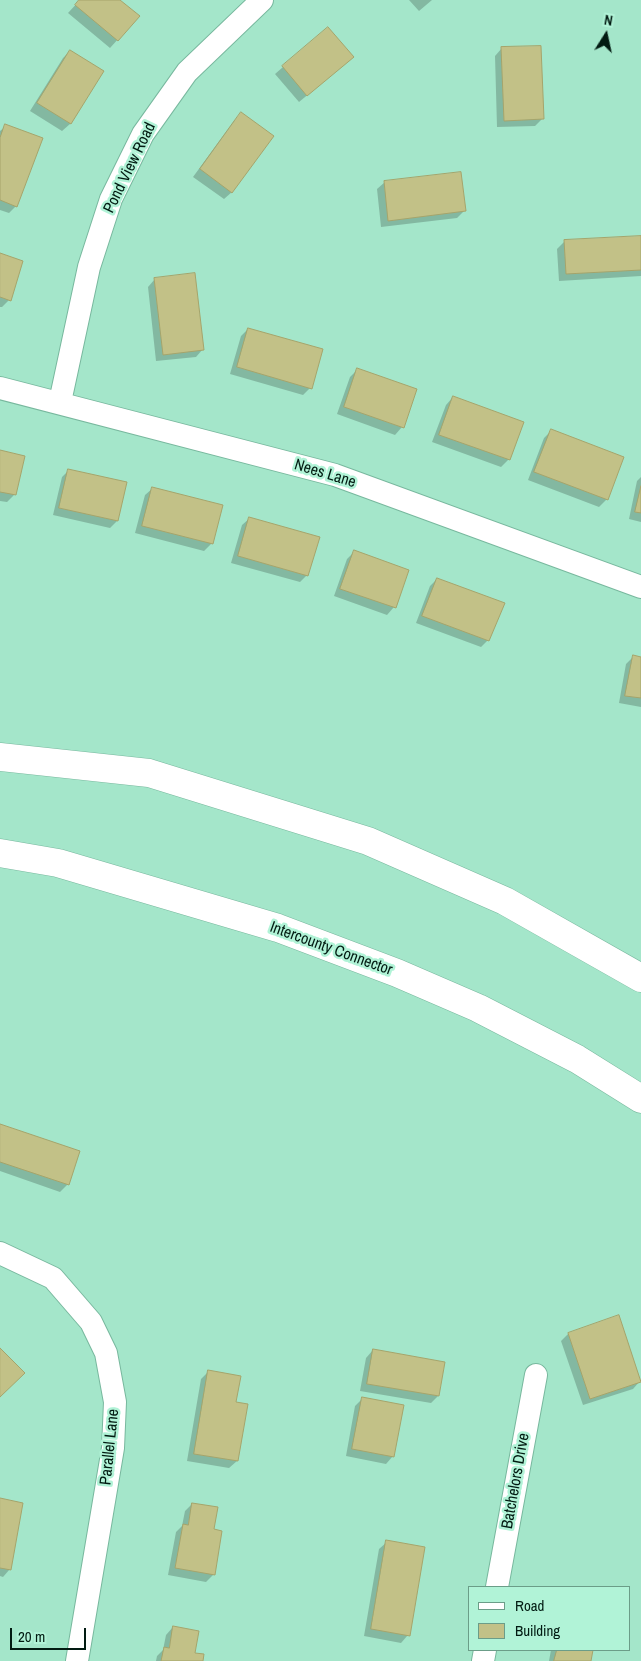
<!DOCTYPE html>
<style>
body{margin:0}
#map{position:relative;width:641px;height:1661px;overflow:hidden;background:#a4e6ca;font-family:"Archivo Narrow",sans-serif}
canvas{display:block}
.legend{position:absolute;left:468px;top:1586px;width:162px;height:65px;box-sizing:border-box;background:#b1f3d7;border:1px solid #6b9d88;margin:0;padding:6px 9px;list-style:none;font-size:15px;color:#021b12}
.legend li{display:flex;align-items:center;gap:10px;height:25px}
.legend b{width:25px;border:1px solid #6b9d88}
.north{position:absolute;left:581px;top:10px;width:50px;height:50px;-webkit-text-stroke:4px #b1f3d7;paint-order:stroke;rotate:10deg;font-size:14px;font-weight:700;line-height:20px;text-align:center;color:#021b12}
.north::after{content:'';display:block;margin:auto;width:18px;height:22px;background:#021b12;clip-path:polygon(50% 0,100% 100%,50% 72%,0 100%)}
.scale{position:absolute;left:10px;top:1628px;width:76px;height:22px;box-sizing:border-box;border:2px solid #021b12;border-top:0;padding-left:6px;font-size:15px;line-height:18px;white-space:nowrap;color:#021b12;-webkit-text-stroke:4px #b1f3d7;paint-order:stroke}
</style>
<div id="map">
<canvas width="641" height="1661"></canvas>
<ul class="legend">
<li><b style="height:6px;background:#fff"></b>Road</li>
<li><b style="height:14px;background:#c2c187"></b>Building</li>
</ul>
<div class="north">N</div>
<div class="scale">20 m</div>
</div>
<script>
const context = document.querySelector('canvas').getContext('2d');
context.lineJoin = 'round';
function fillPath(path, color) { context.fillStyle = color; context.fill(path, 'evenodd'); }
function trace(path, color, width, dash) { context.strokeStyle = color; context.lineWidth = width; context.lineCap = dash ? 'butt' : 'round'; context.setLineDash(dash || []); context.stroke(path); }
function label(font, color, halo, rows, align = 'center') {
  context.font = font + ' "Archivo Narrow",sans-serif'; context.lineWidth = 5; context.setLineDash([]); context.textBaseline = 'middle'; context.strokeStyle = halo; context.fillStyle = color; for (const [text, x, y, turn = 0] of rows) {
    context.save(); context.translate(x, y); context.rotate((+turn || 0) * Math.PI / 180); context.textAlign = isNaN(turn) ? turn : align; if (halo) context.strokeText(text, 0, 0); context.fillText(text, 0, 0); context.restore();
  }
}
fillPath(new Path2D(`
 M 80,0 L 118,0 L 138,17 L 110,48 L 68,13 Z
 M 409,0 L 432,0 L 419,11 Z
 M 328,28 L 345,64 L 299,102 L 275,74 Z
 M 502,48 L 542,119 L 535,126 L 497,127 L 495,56 Z
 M 70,51 L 103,71 L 70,124 L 62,131 L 30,111 L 63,58 Z
 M 241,114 L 232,192 L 224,199 L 193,177 L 234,121 Z
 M 6,126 L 16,206 L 9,213 L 0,210 L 0,131 Z
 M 385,182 L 464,211 L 457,218 L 381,227 L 377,189 Z
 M 641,237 L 641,276 L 559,281 L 557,249 L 565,241 Z
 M 0,255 L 9,300 L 2,307 L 0,307 Z
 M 155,279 L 203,349 L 196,357 L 156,361 L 148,287 Z
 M 248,329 L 310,388 L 303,395 L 230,374 L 241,336 Z
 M 357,370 L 402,427 L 395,435 L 337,414 L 350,377 Z
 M 453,397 L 522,422 L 508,460 L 501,467 L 432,442 L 446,405 Z
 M 551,431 L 607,499 L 599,507 L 528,480 L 544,438 Z
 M 0,452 L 23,457 L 14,495 L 7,502 L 0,501 Z
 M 69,470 L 117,521 L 110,528 L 53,515 L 62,477 Z
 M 641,477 L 641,522 L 629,519 L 637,481 Z
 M 153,488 L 221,506 L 211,544 L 204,551 L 135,533 L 145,495 Z
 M 250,518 L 307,575 L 300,582 L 231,563 L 242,525 Z
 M 354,552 L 394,607 L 387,615 L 334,596 L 347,559 Z
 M 437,579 L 488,640 L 481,647 L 416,623 L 430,586 Z
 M 633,657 L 641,658 L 641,707 L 619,703 L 626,664 Z
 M 0,1125 L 68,1184 L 60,1192 L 0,1171 Z
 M 568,1334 L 640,1381 L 633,1389 L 583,1405 L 561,1341 Z
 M 373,1350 L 438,1396 L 431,1403 L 360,1391 L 366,1358 Z
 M 208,1372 L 235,1403 L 246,1405 L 237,1461 L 229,1468 L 187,1461 L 201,1379 Z
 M 362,1399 L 393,1456 L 386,1464 L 346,1456 L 355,1406 Z
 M 0,1500 L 10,1569 L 3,1577 L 0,1576 Z
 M 192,1504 L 213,1530 L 214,1574 L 206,1582 L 168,1575 L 176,1532 L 182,1526 L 185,1511 Z
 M 387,1542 L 408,1635 L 401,1643 L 364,1636 L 379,1549 Z
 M 173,1627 L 194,1654 L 201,1661 L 156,1661 L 157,1656 L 163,1650 L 166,1635 Z
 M 551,1650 L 592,1650 L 590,1661 L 549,1661 Z`), '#0003');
const building = new Path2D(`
 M 79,0 L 120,0 L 140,16 L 118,41 L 75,5 Z
 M 328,27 L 354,57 L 307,96 L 282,66 Z
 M 541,46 L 544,119 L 504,121 L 501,47 Z
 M 70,50 L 104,71 L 71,124 L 37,103 Z
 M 241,112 L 274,136 L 232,193 L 200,169 Z
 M 5,124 L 43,138 L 17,207 L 0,200 L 0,138 Z
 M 461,172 L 466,211 L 388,221 L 384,181 Z
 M 641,236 L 641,270 L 566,274 L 564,240 Z
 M 0,253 L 23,261 L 11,301 L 0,297 Z
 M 195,273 L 204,350 L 163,355 L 154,278 Z
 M 248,328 L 323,349 L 312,389 L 237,367 Z
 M 357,368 L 417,389 L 404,428 L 344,407 Z
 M 453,396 L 524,422 L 510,460 L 439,435 Z
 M 551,429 L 624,457 L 608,500 L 534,472 Z
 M 0,450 L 25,456 L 16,495 L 0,492 Z
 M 68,469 L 127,482 L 118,521 L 59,508 Z
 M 641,486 L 641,513 L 635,512 Z
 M 152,487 L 223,505 L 213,544 L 142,526 Z
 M 249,517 L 320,537 L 308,576 L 238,556 Z
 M 354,550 L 409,570 L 396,608 L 340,589 Z
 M 437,578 L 505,603 L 489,641 L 422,616 Z
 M 633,655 L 641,657 L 641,698 L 625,696 Z
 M 0,1124 L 80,1151 L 69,1185 L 0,1162 Z
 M 619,1315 L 641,1382 L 590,1399 L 568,1333 Z
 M 0,1348 L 25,1373 L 0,1397 Z
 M 373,1349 L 445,1362 L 439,1396 L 367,1384 Z
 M 208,1370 L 241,1376 L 236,1402 L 248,1404 L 238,1461 L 194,1454 Z
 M 362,1397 L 404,1405 L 394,1457 L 352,1449 Z
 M 0,1498 L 23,1503 L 11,1570 L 0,1568 Z
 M 192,1503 L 218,1507 L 214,1529 L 222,1531 L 215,1575 L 175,1568 L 183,1524 L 188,1525 Z
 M 386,1540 L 425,1547 L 410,1636 L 371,1629 Z
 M 173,1626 L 199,1631 L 195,1653 L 204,1654 L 203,1661 L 161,1661 L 164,1647 L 169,1648 Z
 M 557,1650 L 593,1650 L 591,1661 L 554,1661 Z`);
fillPath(building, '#c2c187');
trace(building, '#a5a46b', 1);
const street = new Path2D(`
 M 0,388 L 335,475 L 641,587
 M 60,402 L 89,267 L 111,199 L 143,134 L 187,72 L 262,0
 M 0,1253 L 53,1278 L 91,1322 L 106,1353 L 115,1402 L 113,1448 L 77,1661
 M 497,1587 L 536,1375
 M 483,1661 L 485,1650`);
const highway = new Path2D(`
 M 0,757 L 149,773 L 368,841 L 505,901 L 641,978
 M 0,853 L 58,863 L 278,928 L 397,973 L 478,1008 L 577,1059 L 641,1099`);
trace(street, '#78b89e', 24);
trace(highway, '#78b89e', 29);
trace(street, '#fff', 22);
trace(highway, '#fff', 28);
label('16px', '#021b12', '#b1f3d7', [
 ["Pond View Road",130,168,-64],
 ["Nees Lane",325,474,17],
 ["Intercounty Connector",331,949,20],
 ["Parallel Lane",110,1447,-84],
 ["Batchelors Drive",516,1481,-80]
]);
</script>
